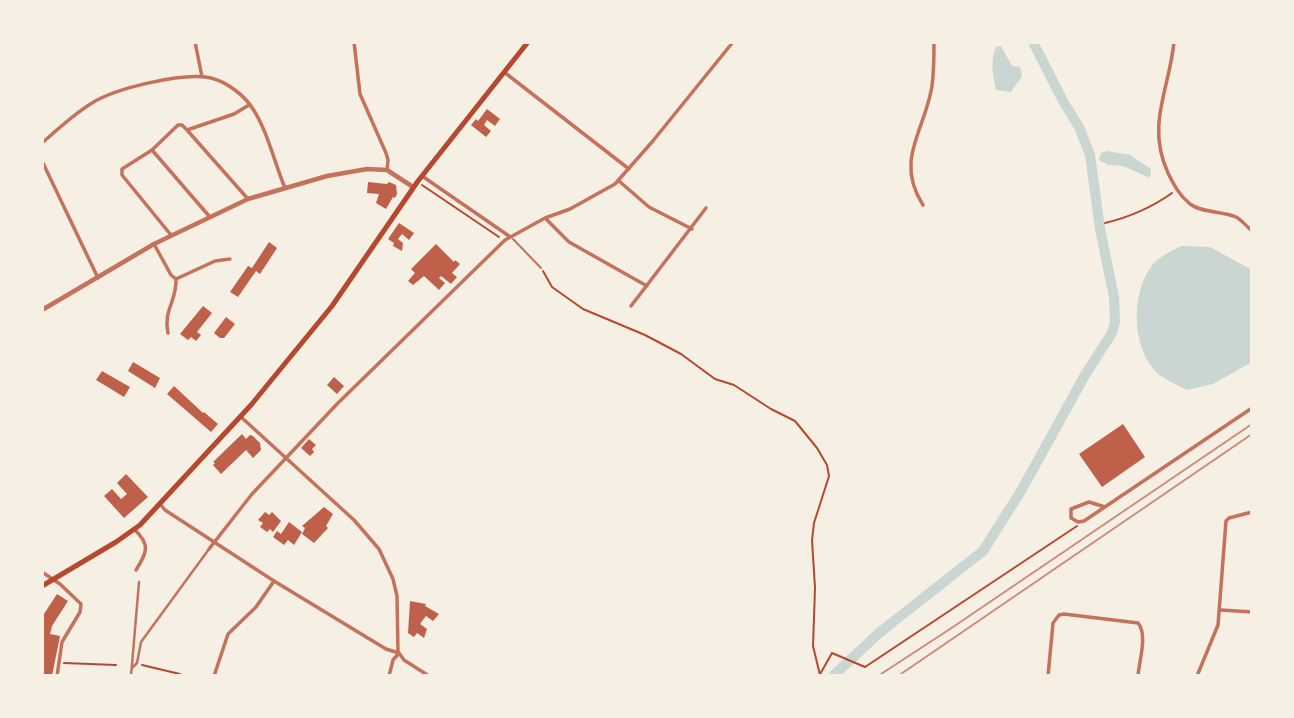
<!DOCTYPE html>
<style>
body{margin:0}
#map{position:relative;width:1294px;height:718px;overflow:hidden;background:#f6efe4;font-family:"DM Sans",sans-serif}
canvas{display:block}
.frame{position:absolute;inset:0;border:44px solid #f6efe4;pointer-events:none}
</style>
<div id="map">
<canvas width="1294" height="718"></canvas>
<div class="frame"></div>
</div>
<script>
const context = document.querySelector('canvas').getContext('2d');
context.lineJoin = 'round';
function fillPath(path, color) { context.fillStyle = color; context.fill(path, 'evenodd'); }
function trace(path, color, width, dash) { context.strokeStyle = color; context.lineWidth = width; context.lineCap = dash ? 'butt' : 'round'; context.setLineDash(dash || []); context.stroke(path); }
fillPath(new Path2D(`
 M 1001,46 L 1012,66 L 1020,67 L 1022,76 L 1011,92 L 996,90 C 993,76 990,60 996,47 Z
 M 1107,151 L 1130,155 L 1151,169 L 1150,178 L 1123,166 L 1108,165 L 1099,160 L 1101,153 Z
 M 1181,246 L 1210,247 L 1252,270 L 1252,362 L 1213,384 L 1186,390 C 1178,385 1166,380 1158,374 C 1131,348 1130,293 1153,264 C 1159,257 1172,251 1181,246 Z`), '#c9d6d2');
trace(new Path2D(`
 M 833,676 L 879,633 L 983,551 L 1021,491 L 1085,375 L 1112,333 L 1115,322 L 1114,297 L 1100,229 L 1090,155 L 1079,127 L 1063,101 L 1033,42`), '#c9d6d2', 10);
fillPath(new Path2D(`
 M 487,109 L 500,119 L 495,126 L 487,120 L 484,125 L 491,131 L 486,137 L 471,125 L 476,119 L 478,121 Z
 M 368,182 L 387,184 L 389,182 L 396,185 L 397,194 L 395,198 L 393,197 L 386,209 L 376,203 L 379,194 L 367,193 Z
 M 399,223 L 414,233 L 409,240 L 402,234 L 398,239 L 403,243 L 402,251 L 393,246 L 394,243 L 388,239 Z
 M 269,242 L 277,248 L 260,274 L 256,271 L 238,297 L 230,292 L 248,266 L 252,268 Z
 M 436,244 L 454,262 L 455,260 L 460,264 L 452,273 L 457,277 L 451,284 L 441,276 L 439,278 L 445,283 L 439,290 L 424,276 L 413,285 L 408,281 L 415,273 L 411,269 Z
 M 203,306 L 212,313 L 197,332 L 201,335 L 196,341 L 191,337 L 188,340 L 180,334 Z
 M 226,317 L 235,324 L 224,338 L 220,338 L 214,333 Z
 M 133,362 L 160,378 L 155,388 L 128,371 Z
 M 102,371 L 130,387 L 124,397 L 96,380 Z
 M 334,377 L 344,386 L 337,394 L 327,385 Z
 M 174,386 L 203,413 L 204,412 L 218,424 L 211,432 L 167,394 Z
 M 1123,424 L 1145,457 L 1102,487 L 1079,454 Z
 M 242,434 L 246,439 L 250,435 L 253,436 L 260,443 L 261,450 L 253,458 L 246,450 L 221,474 L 213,465 L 215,463 L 213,462 Z
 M 309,439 L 316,445 L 312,449 L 314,452 L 310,456 L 301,448 Z
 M 126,474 L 148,497 L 124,518 L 104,496 L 112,489 L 121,499 L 127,494 L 117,483 Z
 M 324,507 L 333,514 L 326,526 L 328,528 L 314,543 L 302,534 L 305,528 L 302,526 Z
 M 265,512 L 269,515 L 272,512 L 281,521 L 273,532 L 270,529 L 267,532 L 260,527 L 263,523 L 258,520 Z
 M 289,522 L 302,532 L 294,545 L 288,540 L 284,545 L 273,537 L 277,531 L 281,534 Z
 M 57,594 L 68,601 L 52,626 L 50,634 L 60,636 L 52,676 L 42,676 L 42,617 Z
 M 410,601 L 426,604 L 425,606 L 439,614 L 433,621 L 426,616 L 420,624 L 427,629 L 424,638 L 417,633 L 414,637 L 408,633 Z`), '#bf614a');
trace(new Path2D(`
 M 422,185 L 499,237
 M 1105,223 C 1130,217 1151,208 1172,193
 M 543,271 L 552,287 L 583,309 L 645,335 L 681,354 L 715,379 L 734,385 L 771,409 L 795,421 L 817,448 L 827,465 L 829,476 L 814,523 L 812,540 L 815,588 L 813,646 L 820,675
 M 64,663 L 116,665
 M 142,665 L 180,674
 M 819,676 L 832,653 L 865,667 L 1077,526`), '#b5482f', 2);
trace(new Path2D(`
 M 513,239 L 541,268`), '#c5725c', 2);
trace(new Path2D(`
 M 133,667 L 137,663 L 141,642 L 209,549
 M 131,676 L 139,582`), '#c5725c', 2.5);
trace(new Path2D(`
 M 195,42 L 202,77
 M 354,42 L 360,94 L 386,153 L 388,160 L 387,170
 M 1174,42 C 1169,91 1146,125 1168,173 C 1174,185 1179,195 1190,204 C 1202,213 1222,211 1236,217 C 1242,220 1247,227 1252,231
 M 504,72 L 629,169
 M 187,130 L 234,114 L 249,105
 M 42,143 C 58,129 74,114 92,103 C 116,88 183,72 211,78 C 227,82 244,95 253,109 C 267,130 275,164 285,188
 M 152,150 L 209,216
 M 42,161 L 98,278
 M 422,176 L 509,236
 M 619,181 L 649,207 L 692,229
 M 923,205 C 894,160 925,131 932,86 C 934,71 934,56 934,42
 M 545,218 L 569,242 L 647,286
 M 171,235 L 122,175 L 122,169 L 152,150 L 178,125 L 182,125 L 187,130 L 248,199
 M 154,244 L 171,275 L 176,279 L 215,261 L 230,259
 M 631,306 L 706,208
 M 168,333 C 163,310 177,301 176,279
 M 241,417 L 354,520 L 379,549 L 393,579 L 397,596 L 398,652
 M 160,504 L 165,510 L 274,581 L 386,649 L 399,653 L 404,660 L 429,676
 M 1105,507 L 1089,502 L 1071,509 L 1071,518 L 1078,522 L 1084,521 L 1252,408
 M 134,529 C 151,545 147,552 136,570
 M 209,549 L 252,494 L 337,404 L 505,240 L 545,218 L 570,209 L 615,184 L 652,142 L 733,42
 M 42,572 L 60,584 L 81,604 L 80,612 L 62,642 L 57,676
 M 1221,610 L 1252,612
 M 186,676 L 187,676
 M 214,676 L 228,634 L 256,607 L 274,581
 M 389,676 L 393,660 L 399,653
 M 1048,676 L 1053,623 L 1059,615 L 1064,614 L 1138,623 C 1148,635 1139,661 1138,676
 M 1197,676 L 1218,625 L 1226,521 L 1229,518 L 1252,512`), '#c5725c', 3.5);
trace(new Path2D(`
 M 42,310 L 154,244 L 248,199 L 327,176 L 367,169 L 387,170 L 413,187`), '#c5725c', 4.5);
trace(new Path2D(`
 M 42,586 L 116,542 L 140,525 L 251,405 L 332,306 L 418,181 L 528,42`), '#b5482f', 5);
trace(new Path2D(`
 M 878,676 L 953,627 L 1252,424`), '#cf8b77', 2);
trace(new Path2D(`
 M 898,676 L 1252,434`), '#cf8b77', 2);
</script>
